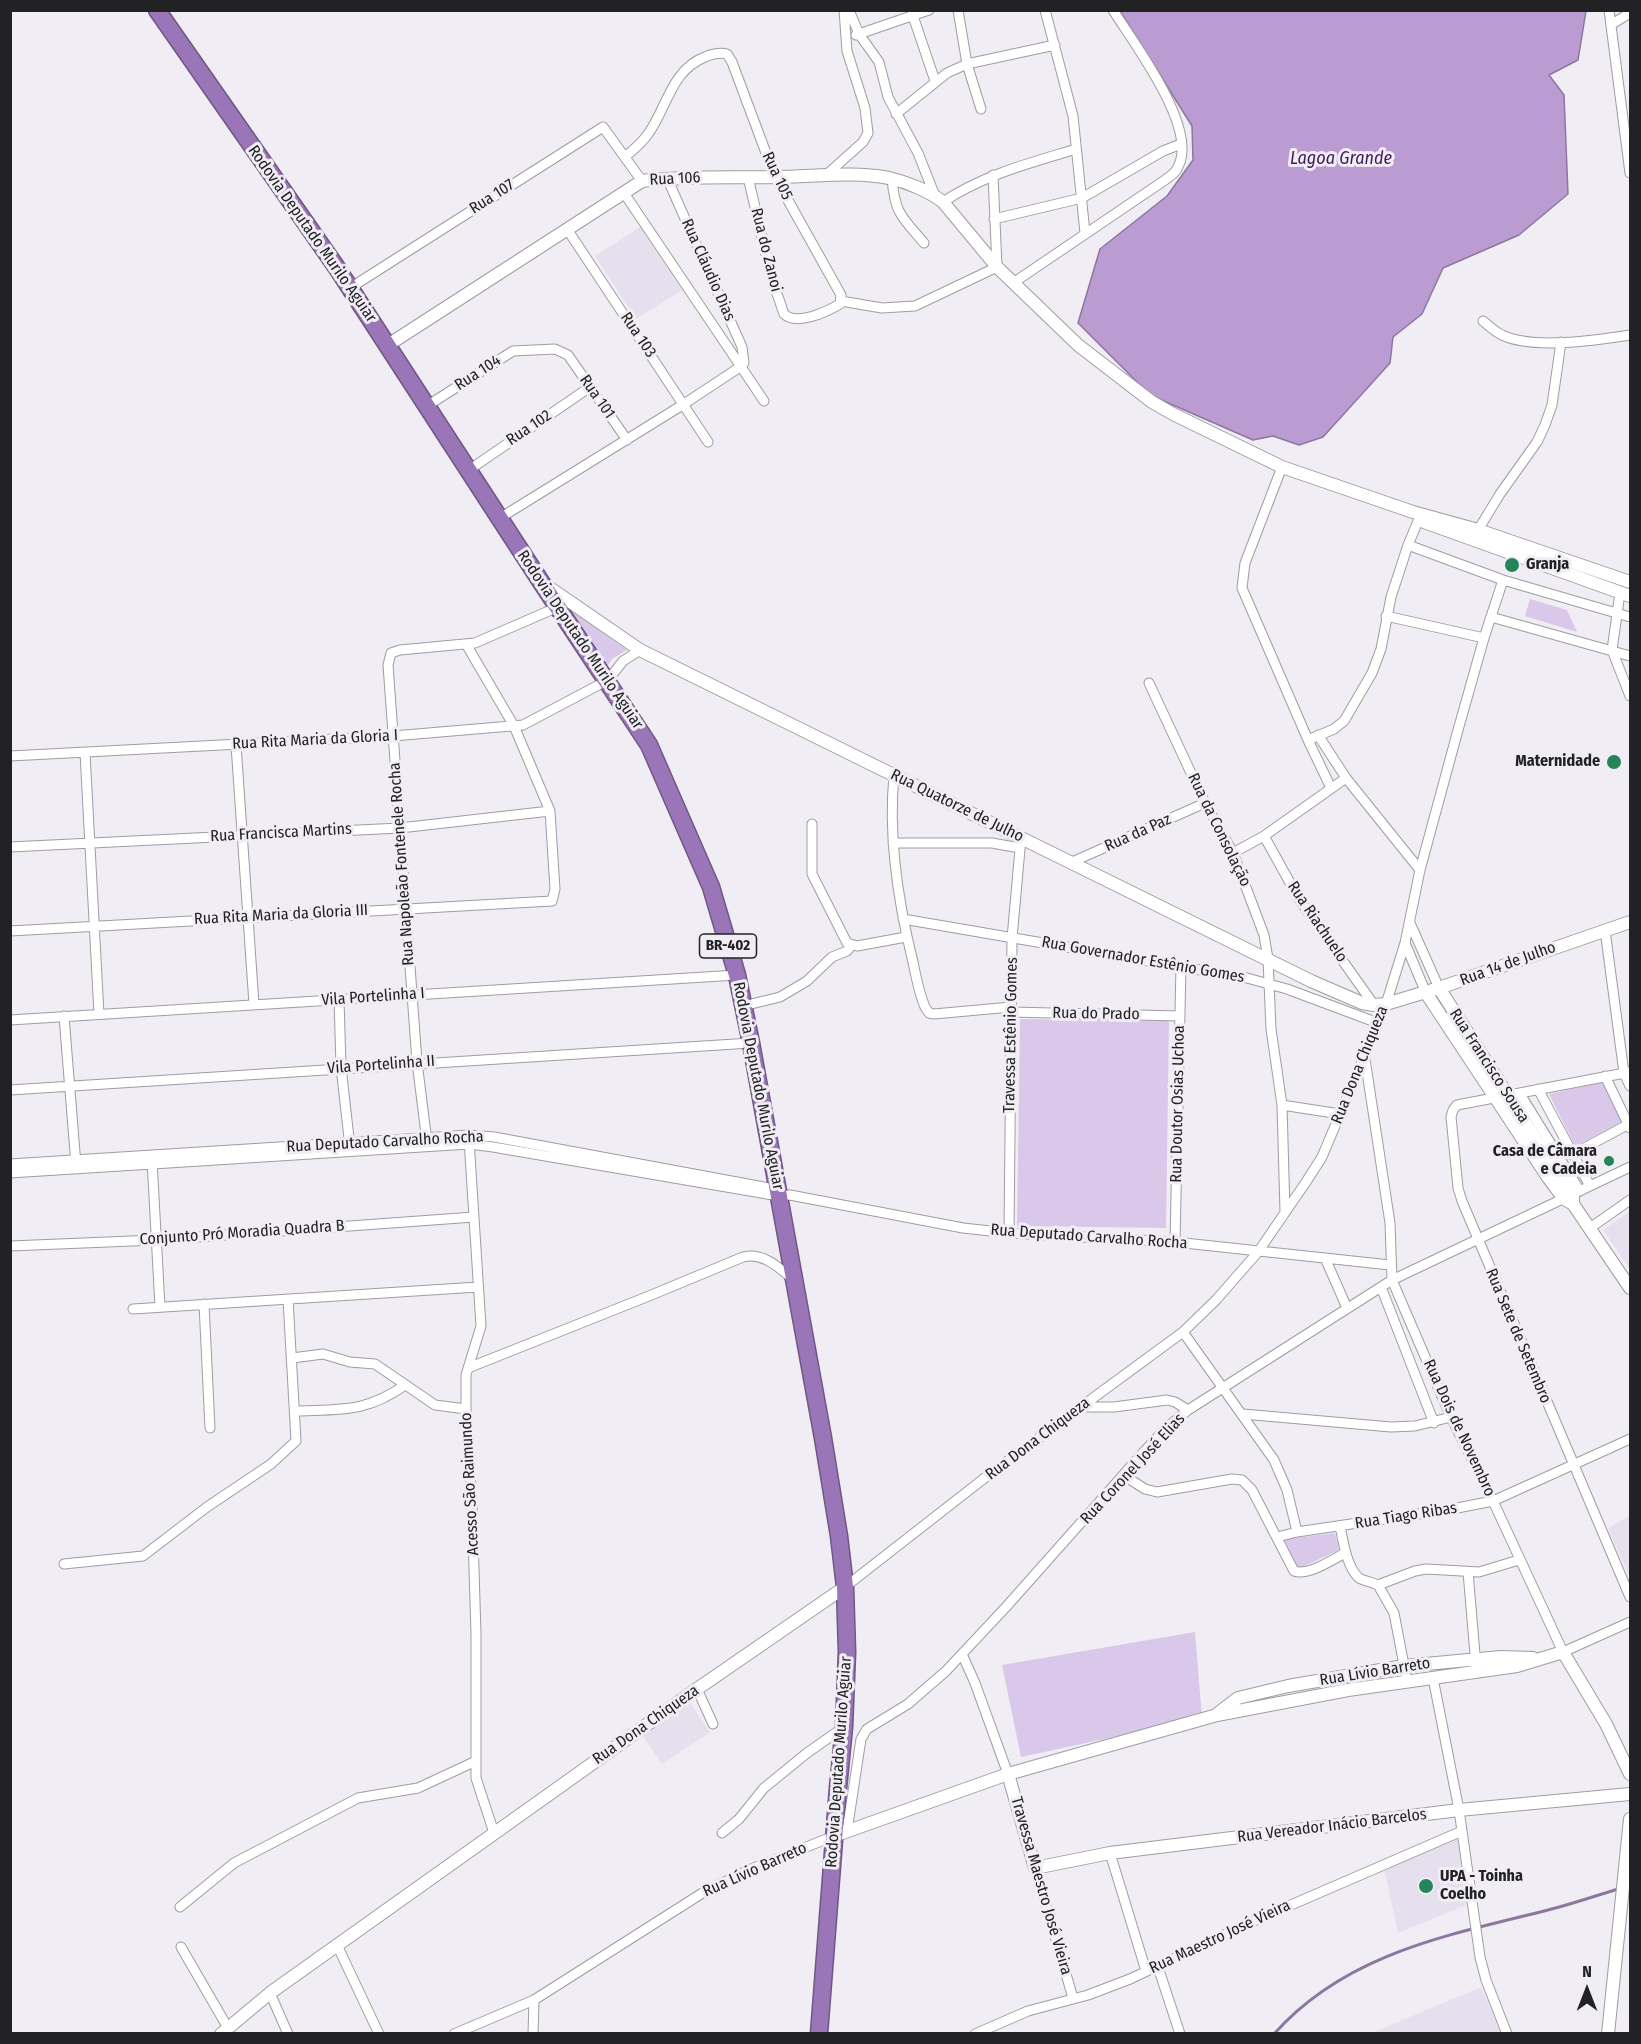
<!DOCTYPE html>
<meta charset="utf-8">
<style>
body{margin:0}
#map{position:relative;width:1641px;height:2044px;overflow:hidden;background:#f1edf4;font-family:"Fira Sans Condensed",sans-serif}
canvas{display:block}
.frame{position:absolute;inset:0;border:12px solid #222123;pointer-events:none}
.north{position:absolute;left:1557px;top:1960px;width:60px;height:60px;-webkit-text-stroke:4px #f1edf4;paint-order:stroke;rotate:0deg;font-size:16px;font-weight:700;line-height:24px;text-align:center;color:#222123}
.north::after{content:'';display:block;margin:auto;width:21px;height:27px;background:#222123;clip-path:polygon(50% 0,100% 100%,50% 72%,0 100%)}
</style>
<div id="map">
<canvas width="1641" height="2044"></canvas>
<div class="frame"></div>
<div class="north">N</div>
</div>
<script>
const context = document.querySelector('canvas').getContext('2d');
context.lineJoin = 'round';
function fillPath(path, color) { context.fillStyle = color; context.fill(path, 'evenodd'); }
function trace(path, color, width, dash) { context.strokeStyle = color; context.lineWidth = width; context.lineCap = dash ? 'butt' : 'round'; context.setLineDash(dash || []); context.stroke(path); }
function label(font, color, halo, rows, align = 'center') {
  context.font = font + ' "Fira Sans Condensed",sans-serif'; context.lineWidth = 6; context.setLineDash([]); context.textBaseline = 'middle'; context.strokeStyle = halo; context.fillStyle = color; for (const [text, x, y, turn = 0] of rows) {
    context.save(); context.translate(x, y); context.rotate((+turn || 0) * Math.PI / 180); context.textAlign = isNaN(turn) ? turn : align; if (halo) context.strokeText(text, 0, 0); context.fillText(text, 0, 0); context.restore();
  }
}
fillPath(new Path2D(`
 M 640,227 L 682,290 L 636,319 L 595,256 Z
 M 1630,1211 L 1630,1269 L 1603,1230 Z
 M 1630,1515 L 1630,1578 L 1608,1529 Z
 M 690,1703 L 710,1732 L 662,1764 L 642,1735 Z
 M 1459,1836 L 1466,1905 L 1398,1933 L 1384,1868 Z
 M 1481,1987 L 1501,2033 L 1372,2033 Z`), '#e6dfed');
fillPath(new Path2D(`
 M 1530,599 L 1567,610 L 1577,632 L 1525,616 Z
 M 567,607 L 627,650 L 612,659 L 607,667 Z
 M 1020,1019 L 1169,1021 L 1166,1228 L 1017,1226 Z
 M 1603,1082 L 1623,1121 L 1575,1146 L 1549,1094 Z
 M 1335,1533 L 1339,1550 L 1298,1569 L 1284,1539 Z
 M 1195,1632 L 1202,1718 L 1021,1757 L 1002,1665 Z`), '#dac8ea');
const water = new Path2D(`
 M 1120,11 L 1586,11 L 1578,60 L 1549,75 L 1564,95 L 1568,194 L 1519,235 L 1443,268 L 1422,314 L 1393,337 L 1390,363 L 1323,437 L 1299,445 L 1273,436 L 1253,440 L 1150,395 L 1078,323 L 1100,249 L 1167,196 L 1193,160 L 1192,126 Z`);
fillPath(water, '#ba9cd2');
trace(water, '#8c779e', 1.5);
trace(new Path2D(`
 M 1274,2034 C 1346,1953 1449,1935 1548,1910 C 1572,1904 1595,1896 1618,1889`), '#8c779e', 3);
const street = new Path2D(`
 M 849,10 L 859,34 L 879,62 L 888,97 L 918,153 L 935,196
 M 958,10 L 967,64 L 981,109
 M 1045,10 L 1073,116 L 1085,233
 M 1609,10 L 1630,173
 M 913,16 L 935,81
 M 1612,24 L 1630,13
 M 856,35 L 929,10
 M 896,114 L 947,73 L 967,64 L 1055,45
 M 625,157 C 633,150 642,143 648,134 C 667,108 671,70 705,57 C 712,54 719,52 727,54 L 732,62 L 775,177 L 841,295 L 840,304 C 826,312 797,326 784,314 L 771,276 L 748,177
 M 825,176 L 863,142 L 868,133 L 865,108 L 847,51 L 844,10
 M 892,179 C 895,214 902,217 924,243
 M 624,193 L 764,401
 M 943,202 C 983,175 1030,163 1076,149
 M 994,219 L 1082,198 L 1163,151 L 1181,144
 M 567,229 L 708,442
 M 1013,283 L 1165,180 C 1170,176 1176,173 1178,167 C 1199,128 1134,44 1113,10
 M 350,288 L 603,127 L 642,181
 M 841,301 L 882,308 L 915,306 L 997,267 L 993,175
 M 1483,321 C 1489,326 1495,332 1502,335 C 1533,350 1597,340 1630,335
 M 427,406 L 513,351 L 555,349 L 568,355 L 627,440
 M 1282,467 L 1245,563 L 1242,588 L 1308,740 L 1331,788
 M 469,470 L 590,387
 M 500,518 L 684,404 L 740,367 L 744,363 L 742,347 L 667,178
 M 1478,530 L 1500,494 L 1537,442 L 1545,425 L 1552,405 L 1561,342
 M 1408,545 L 1503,580 L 1630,617
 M 1620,593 L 1612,650 L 1630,696
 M 1386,616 L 1484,638
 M 1491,617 L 1630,656
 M 1149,683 L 1205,803 L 1233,853 L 1264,935 L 1268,959 L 1271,1029 L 1282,1105 L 1285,1212
 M 1318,735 L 1346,778 L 1420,870
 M 1308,740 L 1334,729 L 1344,721 L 1372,673 L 1381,649 L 1391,597 L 1408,545 L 1418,521
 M 236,745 L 254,1004
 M 85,753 L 99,1014
 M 10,756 L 393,736 L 523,725 L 608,680 L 623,661 L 640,650
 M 894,775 C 888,837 898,902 913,962 C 916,977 919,993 925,1007 L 929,1013 L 934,1014 L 1011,1007
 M 812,824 L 812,874 L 847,943 L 857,946 L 906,937
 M 1264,836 L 1299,899 L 1374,1005
 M 893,843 L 992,843 L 1020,848
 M 10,847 L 400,828 L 550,811
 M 1233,853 L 1264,836 L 1346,778
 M 1072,862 L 1205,803
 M 903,919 L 1247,978 L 1287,989 L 1378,1023
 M 1410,923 L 1439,988
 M 1605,930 L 1624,1073 L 1630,1086
 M 10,931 L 552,901 L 555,889 L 550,811 L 514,726 L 466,644
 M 1405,943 L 1426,993
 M 339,999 L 341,1067 L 350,1147
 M 743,1006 L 780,997 L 807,981 L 832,957 L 847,951 L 851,946
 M 1011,1012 L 1180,1016
 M 64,1016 L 76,1165
 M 10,1020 L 737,975
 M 1365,1059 L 1390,1223 L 1392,1280 L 1451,1417 L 1493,1501 L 1563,1652 L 1630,1622
 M 1630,1072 L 1457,1105 L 1453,1110 L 1451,1117 L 1458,1188 L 1462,1201 L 1630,1597
 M 1605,1076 L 1630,1128
 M 1538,1089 L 1590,1186
 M 10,1090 L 751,1043
 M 1520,1094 L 1580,1191
 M 1282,1105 L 1340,1114
 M 469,1140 L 481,1326 L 466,1375 L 466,1409 L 472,1503 L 476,1634 L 476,1778 L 494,1833
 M 427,1142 L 417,1062 L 388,665 L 391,653 L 400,650 L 475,643 L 558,607
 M 1573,1154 L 1629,1124
 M 152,1160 L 160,1307
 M 10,1164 L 469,1135 L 494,1137 L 780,1190
 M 10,1173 L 469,1144 L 493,1147 L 779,1196 L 790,1195 L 963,1228 L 1009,1233 L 1175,1242 L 1390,1265
 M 1590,1228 L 1630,1200
 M 1009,1233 L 1012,938 L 1021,838
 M 1175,1242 L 1181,966
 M 10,1246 L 156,1240 L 474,1217
 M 1325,1258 L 1347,1308
 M 1381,1287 L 1434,1423
 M 204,1304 L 210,1428
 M 133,1309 L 478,1287
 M 1183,1332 L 1274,1460 L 1287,1490 L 1297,1532
 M 292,1358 L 323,1354 L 350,1362 L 375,1364 L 435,1405 L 466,1409
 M 468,1368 L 649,1296 L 743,1257 C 763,1252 778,1267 793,1279
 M 1081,1407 L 1114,1407 L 1167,1400 L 1175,1402 L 1188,1410
 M 295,1411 C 340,1409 366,1413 405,1385
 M 1243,1414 L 1391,1427 L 1415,1426 L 1451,1417
 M 1123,1475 L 1145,1489 L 1157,1492 L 1232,1479 L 1242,1480 L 1252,1490 L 1294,1571 C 1308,1576 1332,1560 1345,1553
 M 1340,1526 C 1343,1541 1347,1568 1359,1578 C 1364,1581 1372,1582 1378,1585 L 1394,1613 L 1407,1681
 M 1277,1537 L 1297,1532 L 1452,1509 L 1493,1501 L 1630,1439
 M 64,1564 L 143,1556 L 207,1507 L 271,1464 L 296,1441 L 288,1299
 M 1468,1572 L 1476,1666
 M 1378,1585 L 1415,1571 L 1426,1569 L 1479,1572 L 1519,1560
 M 845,1587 L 991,1473 L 1183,1332 L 1216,1300 L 1258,1252 L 1306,1182 L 1322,1157 L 1386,1004 L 1405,943 L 1420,870 L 1458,730 L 1484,638 L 1503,580
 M 962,1654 L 975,1683 L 1008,1774
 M 1433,1678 L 1459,1810 L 1480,1957 L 1486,1980 L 1507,2034
 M 697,1689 L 713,1724
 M 847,1831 L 861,1739 L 867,1729 L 908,1704 L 946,1671 L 1006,1607 L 1141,1455 L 1165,1429 L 1188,1410 L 1392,1280 L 1630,1167
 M 722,1833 L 739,1819 L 764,1788 L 807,1753 L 844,1727
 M 1110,1853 L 1146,1971
 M 1035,1868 L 1073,1998
 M 180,1907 L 234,1863 L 358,1798 L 418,1788 L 476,1761
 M 337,1945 L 379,2034
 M 181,1947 L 228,2028
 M 1158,1967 L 1180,2034
 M 270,1993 L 288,2034
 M 454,2034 L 534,2000 L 704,1892 L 751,1869 L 834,1836
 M 533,2034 L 534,2000
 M 975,2034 L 1028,2011 L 1088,1995 L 1130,1979 L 1254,1921 L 1462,1831`);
const secondary = new Path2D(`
 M 388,345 L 642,181 C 686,176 730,178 775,177 C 812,177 852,171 889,178 C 907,182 929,191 943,202 L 997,267 L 1078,345 L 1152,402 L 1173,414 L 1282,467 L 1413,512 L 1478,530 L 1630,582
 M 1424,522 L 1630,596
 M 547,586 L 640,650 L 1311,981 L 1362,1003 L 1374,1005 L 1386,1004 L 1439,988 L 1630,922
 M 1439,988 L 1557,1172 L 1573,1194 L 1573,1204
 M 1426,993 L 1547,1176 L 1564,1199 L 1573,1204 L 1630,1288
 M 1217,1714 L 1238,1698 L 1288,1686 L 1404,1666 L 1501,1657 L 1533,1658
 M 1008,1774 L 1035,1868 L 1110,1853 L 1459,1810 L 1630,1794
 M 834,1836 L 1008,1774 L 1217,1715 L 1348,1690 L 1517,1666 L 1563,1652 L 1606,1724 L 1630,1774
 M 221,2034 L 270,1993 L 697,1689 L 845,1587
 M 1608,2034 L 1630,1819`);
const highway = new Path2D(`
 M 157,10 L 337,268 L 541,582 L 649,745 L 711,887 L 737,975 L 751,1043 L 823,1438 L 839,1536 L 845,1587 L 847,1652 L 844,1727 L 838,1788 L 819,2034`);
trace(street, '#9f9ca2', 11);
trace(secondary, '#9f9ca2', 14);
trace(highway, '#705884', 19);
trace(street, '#fff', 9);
trace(secondary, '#fff', 12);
trace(highway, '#9a76b8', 16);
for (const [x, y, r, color] of [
 [1512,565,8,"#26845b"],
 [1614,762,8,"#26845b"],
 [1609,1161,6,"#26845b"],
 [1426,1886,8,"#26845b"]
]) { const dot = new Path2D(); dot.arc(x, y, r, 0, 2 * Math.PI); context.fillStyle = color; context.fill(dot); trace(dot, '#f1edf4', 2); }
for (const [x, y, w] of [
 [728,946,57]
]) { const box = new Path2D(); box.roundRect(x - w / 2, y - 12, w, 24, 4.5); context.fillStyle = '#f1edf4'; context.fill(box); trace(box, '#222123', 1.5); }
label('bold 15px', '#222123', null, [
 ["BR-402",728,946]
]);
label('16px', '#222123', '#f1edf4', [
 ["Rua 105",777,176,65],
 ["Rua 106",675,179,-3],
 ["Rua 107",492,197,-33],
 ["Rodovia Deputado Murilo Aguiar",312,234,55],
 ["Rua do Zanoi",766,250,76],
 ["Rua Cláudio Dias",708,270,66],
 ["Rua 103",638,335,56],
 ["Rua 104",478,373,-33],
 ["Rua 101",597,397,55],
 ["Rua 102",529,428,-34],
 ["Rodovia Deputado Murilo Aguiar",580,640,56],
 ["Rua Rita Maria da Gloria I",315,740,-3],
 ["Rua Quatorze de Julho",957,806,26],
 ["Rua da Consolação",1219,830,64],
 ["Rua Francisca Martins",281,833,-3],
 ["Rua da Paz",1138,833,-24],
 ["Rua Napoleão Fontenele Rocha",402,864,-94],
 ["Rua Rita Maria da Gloria III",281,915,-3],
 ["Rua Riachuelo",1317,922,56],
 ["Rua Governador Estênio Gomes",1143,960,10],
 ["Rua 14 de Julho",1508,964,-20],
 ["Vila Portelinha I",373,997,-4],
 ["Rua do Prado",1096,1014,1],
 ["Travessa Estênio Gomes",1011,1035,-89],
 ["Vila Portelinha II",381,1065,-4],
 ["Rua Dona Chiqueza",1360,1065,-68],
 ["Rua Francisco Sousa",1489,1066,57],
 ["Rodovia Deputado Murilo Aguiar",758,1086,79],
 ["Rua Doutor Osias Uchoa",1178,1104,-89],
 ["Rua Deputado Carvalho Rocha",385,1142,-3],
 ["Conjunto Pró Moradia Quadra B",242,1233,-4],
 ["Rua Deputado Carvalho Rocha",1089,1237,4],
 ["Rua Sete de Setembro",1518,1336,67],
 ["Rua Dois de Novembro",1459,1428,65],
 ["Rua Dona Chiqueza",1038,1439,-37],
 ["Rua Coronel José Elias",1133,1469,-47],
 ["Acesso São Raimundo",470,1484,-93],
 ["Rua Tiago Ribas",1406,1516,-9],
 ["Rua Lívio Barreto",1375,1672,-9],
 ["Rua Dona Chiqueza",646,1725,-35],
 ["Rodovia Deputado Murilo Aguiar",839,1762,-86],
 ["Rua Vereador Inácio Barcelos",1332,1826,-7],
 ["Rua Lívio Barreto",755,1870,-24],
 ["Travessa Maestro José Vieira",1041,1886,74],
 ["Rua Maestro José Vieira",1220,1937,-25]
]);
label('bold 16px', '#222123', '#f1edf4', [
 ["Granja",1526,565],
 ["Maternidade",1600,762,"right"],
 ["Casa de Câmara",1597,1152,"right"],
 ["e Cadeia",1597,1170,"right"],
 ["UPA - Toinha",1440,1877],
 ["Coelho",1440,1895]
], 'left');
label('italic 18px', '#411a5a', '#f1edf4', [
 ["Lagoa Grande",1341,159]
]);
</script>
